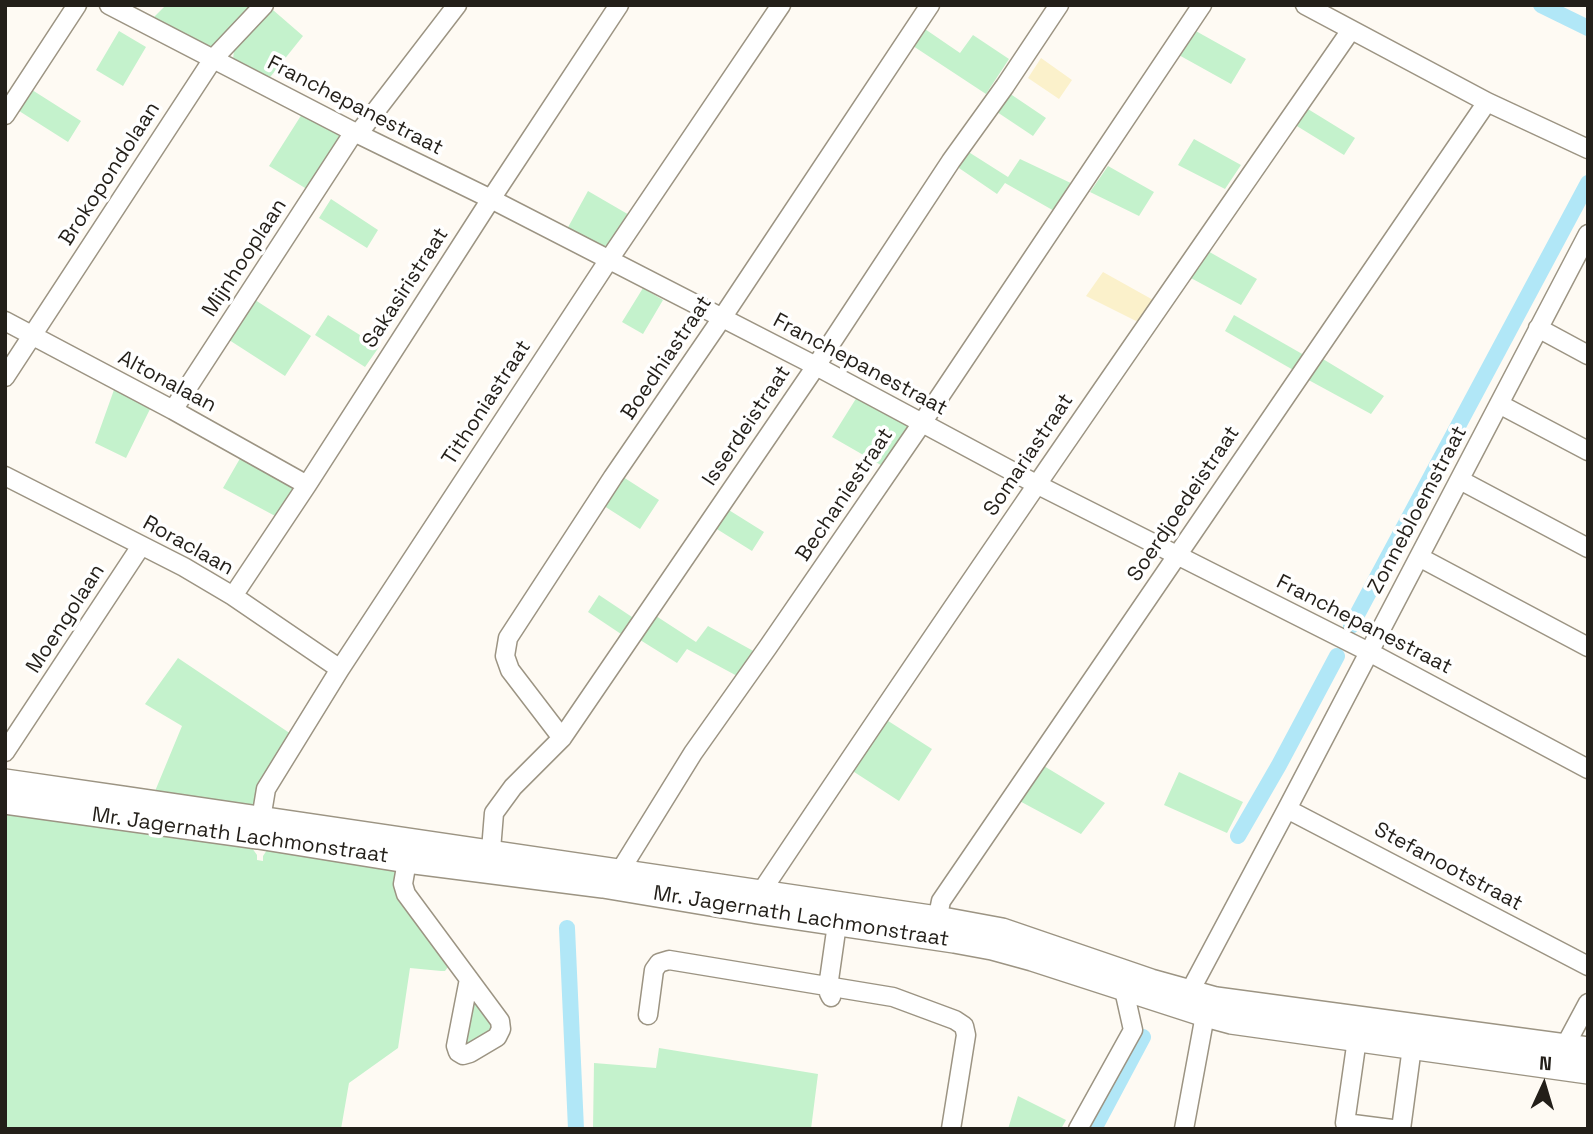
<!DOCTYPE html>
<style>
body{margin:0}
#map{position:relative;width:1593px;height:1134px;overflow:hidden;background:#fefaf3;font-family:"Space Grotesk",sans-serif}
canvas{display:block}
.frame{position:absolute;inset:0;border:7px solid #231f19;pointer-events:none}
.north{position:absolute;left:1509px;top:1050px;width:70px;height:70px;-webkit-text-stroke:5px #fff;paint-order:stroke;rotate:4deg;font-size:19px;font-weight:700;line-height:28px;text-align:center;color:#231f19}
.north::after{content:'';display:block;margin:auto;width:24px;height:32px;background:#231f19;clip-path:polygon(50% 0,100% 100%,50% 72%,0 100%)}
</style>
<div id="map">
<canvas width="1593" height="1134"></canvas>
<div class="frame"></div>
<div class="north">N</div>
</div>
<script>
const context = document.querySelector('canvas').getContext('2d');
context.lineJoin = 'round';
function fillPath(path, color) { context.fillStyle = color; context.fill(path, 'evenodd'); }
function trace(path, color, width, dash) { context.strokeStyle = color; context.lineWidth = width; context.lineCap = dash ? 'butt' : 'round'; context.setLineDash(dash || []); context.stroke(path); }
function label(font, color, halo, rows, align = 'center') {
  context.font = font + ' "Space Grotesk",sans-serif'; context.lineWidth = 7; context.setLineDash([]); context.textBaseline = 'middle'; context.strokeStyle = halo; context.fillStyle = color; for (const [text, x, y, turn = 0] of rows) {
    context.save(); context.translate(x, y); context.rotate((+turn || 0) * Math.PI / 180); context.textAlign = isNaN(turn) ? turn : align; if (halo) context.strokeText(text, 0, 0); context.fillText(text, 0, 0); context.restore();
  }
}
fillPath(new Path2D(`
 M 166,5 L 256,5 L 216,47 L 206,47 L 153,18 Z
 M 273,10 L 303,36 L 267,81 L 233,60 L 234,50 Z
 M 922,27 L 960,53 L 973,35 L 1009,59 L 986,94 L 910,44 Z
 M 1194,30 L 1246,59 L 1231,84 L 1177,54 Z
 M 119,31 L 146,47 L 123,86 L 96,70 Z
 M 29,88 L 81,121 L 68,142 L 16,109 Z
 M 1006,91 L 1046,118 L 1033,136 L 994,110 Z
 M 1303,106 L 1355,138 L 1344,155 L 1292,123 Z
 M 302,114 L 334,131 L 338,134 L 340,139 L 310,191 L 269,166 Z
 M 1194,139 L 1241,165 L 1225,189 L 1178,165 Z
 M 967,151 L 1008,177 L 1020,159 L 1075,185 L 1056,212 L 1005,183 L 997,194 L 956,166 Z
 M 1108,166 L 1154,192 L 1139,216 L 1090,192 Z
 M 588,191 L 631,216 L 609,247 L 606,249 L 566,231 Z
 M 331,199 L 378,230 L 367,248 L 319,218 Z
 M 1206,250 L 1257,279 L 1241,305 L 1189,277 Z
 M 643,288 L 663,300 L 643,334 L 622,322 Z
 M 252,298 L 311,336 L 285,376 L 226,338 Z
 M 328,315 L 379,347 L 365,367 L 315,335 Z
 M 1234,315 L 1304,355 L 1295,371 L 1225,331 Z
 M 1318,356 L 1384,396 L 1371,414 L 1303,377 Z
 M 115,387 L 152,405 L 126,458 L 95,443 Z
 M 857,397 L 911,426 L 886,468 L 832,437 Z
 M 242,455 L 293,485 L 293,492 L 277,517 L 223,488 Z
 M 620,475 L 659,500 L 640,529 L 601,504 Z
 M 724,507 L 764,532 L 752,551 L 712,526 Z
 M 599,595 L 638,621 L 627,638 L 588,612 Z
 M 653,614 L 696,642 L 708,626 L 757,653 L 739,677 L 687,649 L 677,663 L 637,638 Z
 M 178,658 L 291,734 L 255,804 L 252,806 L 153,796 L 182,726 L 145,704 Z
 M 882,717 L 932,749 L 899,801 L 848,768 Z
 M 1039,763 L 1105,803 L 1081,834 L 1014,798 Z
 M 1179,772 L 1243,802 L 1227,833 L 1164,805 Z
 M 5,808 L 252,848 L 257,855 L 257,860 L 263,861 L 263,856 L 267,850 L 275,850 L 373,867 L 394,865 L 450,964 L 445,971 L 441,971 L 410,968 L 398,1048 L 349,1083 L 341,1129 L 5,1129 Z
 M 474,998 L 496,1028 L 466,1046 L 464,1043 Z
 M 659,1048 L 818,1074 L 811,1129 L 593,1129 L 594,1063 L 656,1068 Z
 M 1018,1096 L 1066,1120 L 1061,1129 L 1008,1129 Z`), '#c4f2cc');
fillPath(new Path2D(`
 M 1041,58 L 1072,80 L 1059,99 L 1028,78 Z
 M 1103,272 L 1155,301 L 1140,323 L 1086,296 Z`), '#fbf1cb');
trace(new Path2D(`
 M 1541,5 L 1588,28
 M 1351,626 L 1588,183
 M 1238,836 L 1279,765 L 1337,656
 M 567,928 L 576,1129
 M 1094,1129 L 1143,1037`), '#b1e7f7', 16);
const minor = new Path2D(`
 M 109,5 L 358,134 L 491,199 L 816,366 L 1036,484 L 1369,652 L 1588,769
 M 1305,5 L 1487,102 L 1588,149
 M 5,115 L 77,5
 M 358,134 L 457,5
 M 5,321 L 173,410 L 307,485
 M 1538,328 L 1588,355
 M 5,377 L 213,59 L 264,5
 M 1499,404 L 1588,451
 M 173,410 L 354,132
 M 5,476 L 184,567 L 233,596 L 340,669
 M 1460,480 L 1588,548
 M 1419,557 L 1588,647
 M 233,596 L 307,485 L 491,199 L 619,5
 M 562,738 L 510,670 L 505,656 L 508,638 L 613,477 L 722,318 L 930,5
 M 5,752 L 141,546
 M 1287,809 L 1588,966
 M 259,831 L 266,789 L 340,669 L 608,261 L 781,5
 M 407,861 L 403,884 L 406,894 L 500,1021 L 501,1029 L 497,1037 L 470,1053 L 463,1055 L 458,1052 L 456,1046 L 469,979
 M 490,862 L 494,813 L 513,787 L 562,738 L 816,366 L 951,161 L 1005,86 L 1059,5
 M 620,871 L 693,753 L 768,647 L 922,423 L 1202,5
 M 760,901 L 761,892 C 954,602 1153,316 1351,30
 M 935,930 L 941,901 L 1487,102
 M 1189,993 L 1287,809 L 1588,234
 M 831,997 L 829,993 L 828,987 L 837,924
 M 648,1015 L 654,970 L 659,963 L 669,960 L 893,997 L 955,1020 L 964,1026 L 966,1035 L 951,1129
 M 1357,1039 L 1345,1123 L 1392,1129
 M 1565,1046 L 1588,1003
 M 1078,1129 L 1133,1030 L 1124,990
 M 1184,1129 L 1205,1015
 M 1401,1129 L 1412,1047`);
const major = new Path2D(`
 M 5,781 C 316,826 627,872 937,918 L 1002,930 L 1151,981 L 1216,999 L 1588,1049
 M 5,802 L 258,837 L 407,861 L 603,886 L 758,912 L 954,941 L 992,948 L 1032,959 L 1205,1015 L 1231,1022 L 1588,1072`);
trace(minor, '#9c9483', 21);
trace(major, '#9c9483', 26);
trace(minor, '#fff', 18);
trace(major, '#fff', 23);
label('21px', '#231f19', '#fff', [
 ["Franchepanestraat",355,106,27],
 ["Brokopondolaan",110,174,-57],
 ["Mijnhooplaan",245,258,-57],
 ["Sakasiristraat",406,288,-57],
 ["Boedhiastraat",667,358,-56],
 ["Franchepanestraat",860,365,28],
 ["Altonalaan",167,382,28],
 ["Tithoniastraat",487,403,-57],
 ["Isserdeistraat",747,426,-56],
 ["Somariastraat",1029,455,-56],
 ["Bechaniestraat",845,495,-56],
 ["Soerdjoedeistraat",1184,504,-56],
 ["Zonnebloemstraat",1418,510,-62],
 ["Roraclaan",188,546,29],
 ["Moengolaan",66,619,-57],
 ["Franchepanestraat",1364,625,27],
 ["Mr. Jagernath Lachmonstraat",240,836,8],
 ["Stefanootstraat",1448,867,28],
 ["Mr. Jagernath Lachmonstraat",801,917,9]
]);
</script>
